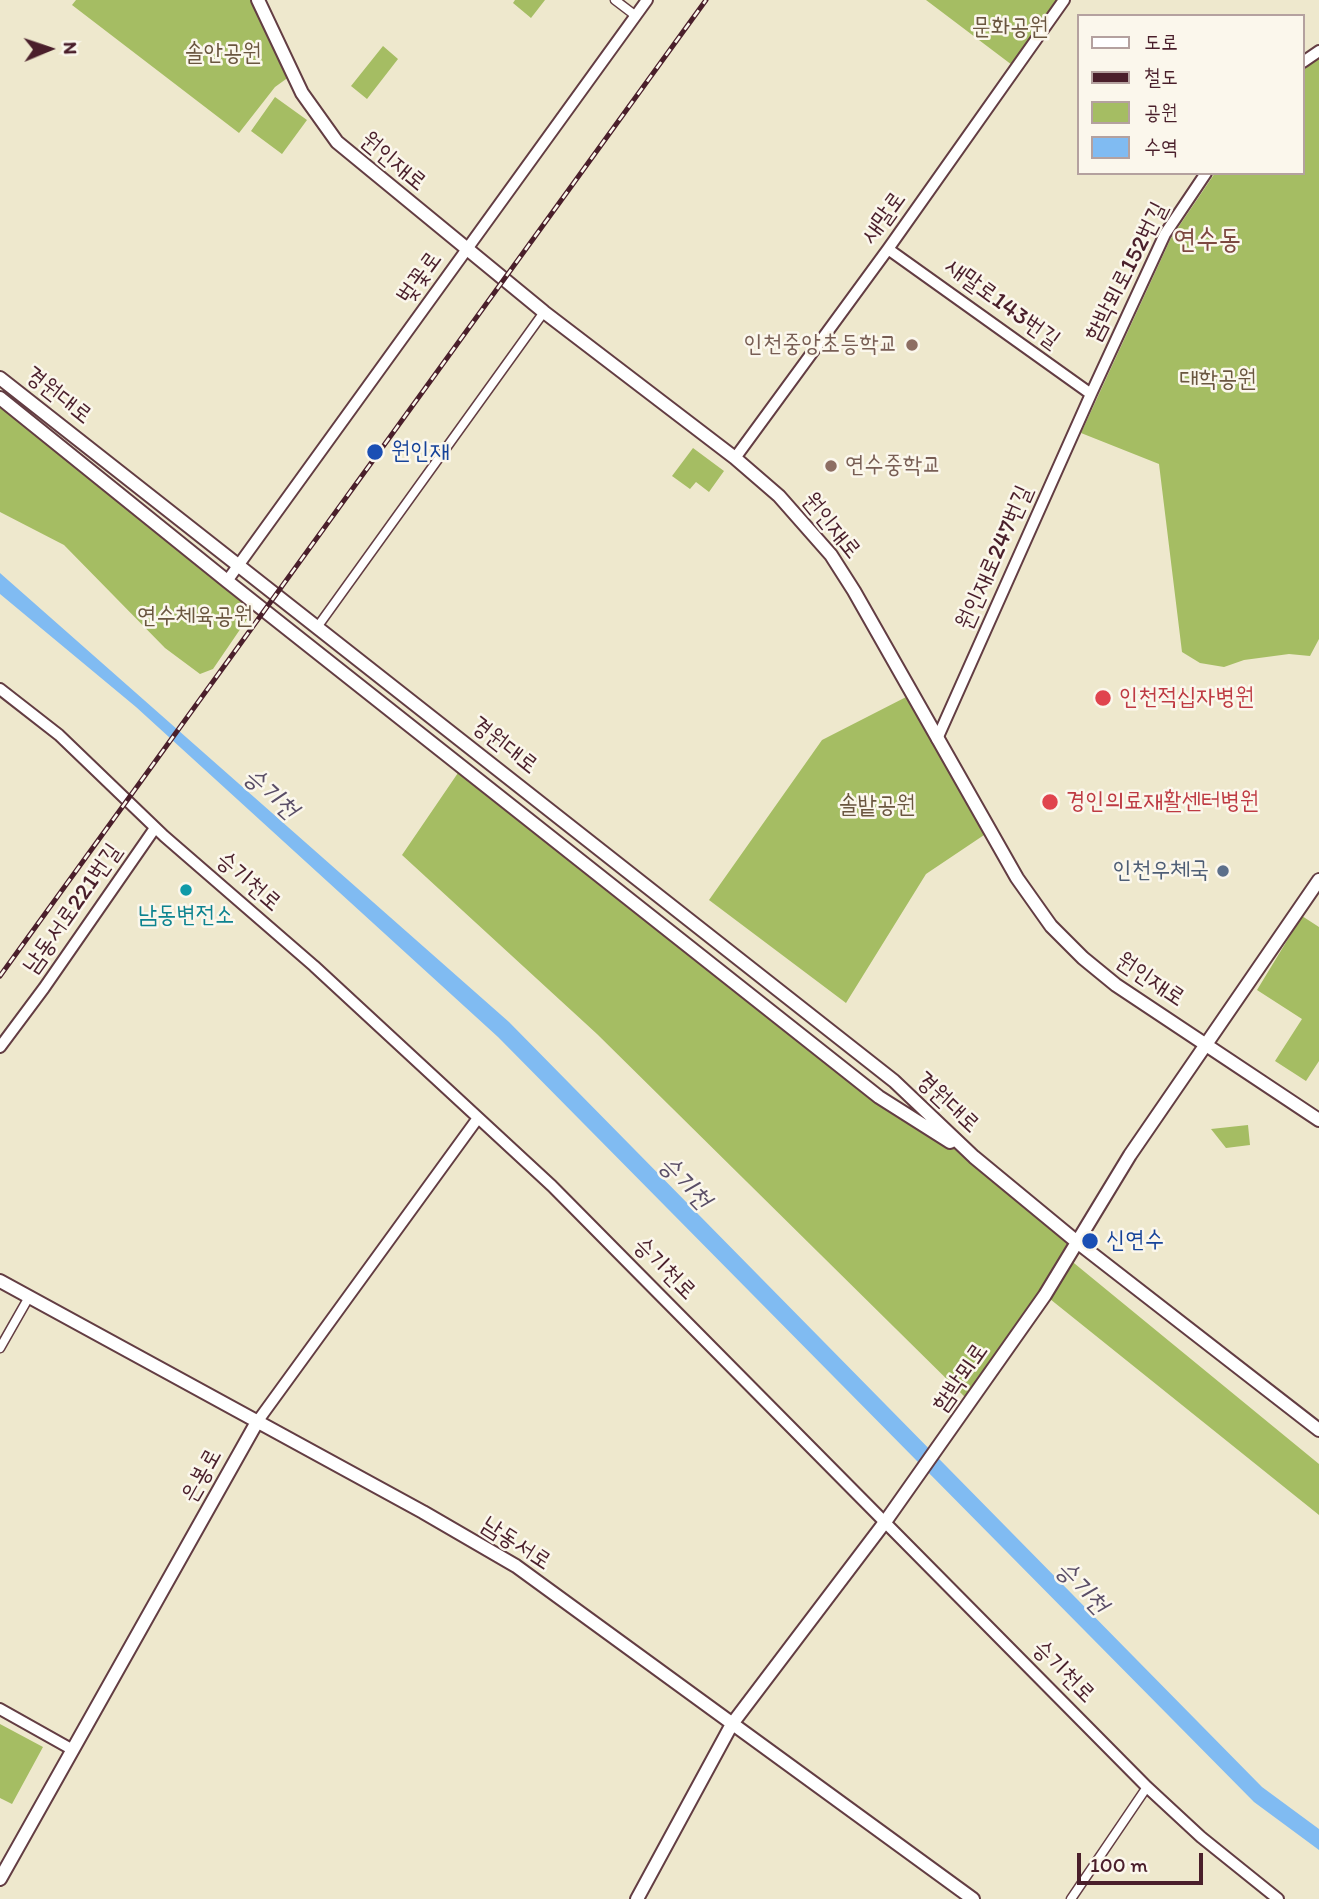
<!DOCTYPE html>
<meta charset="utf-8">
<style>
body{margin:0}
#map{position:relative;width:1319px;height:1899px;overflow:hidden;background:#eee8cd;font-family:Itim,"Poor Story",sans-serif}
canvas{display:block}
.legend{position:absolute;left:1077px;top:14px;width:228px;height:161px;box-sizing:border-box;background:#fbf7ec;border:2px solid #b4a19f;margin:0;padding:9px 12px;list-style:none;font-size:21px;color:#4a1f2b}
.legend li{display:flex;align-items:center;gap:14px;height:35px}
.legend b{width:35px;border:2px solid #b4a19f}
.north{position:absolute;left:14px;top:14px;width:70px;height:70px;-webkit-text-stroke:5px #fbf7ec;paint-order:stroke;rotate:88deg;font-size:19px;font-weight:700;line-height:28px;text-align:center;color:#4a1f2b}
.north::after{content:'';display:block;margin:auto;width:24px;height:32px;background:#4a1f2b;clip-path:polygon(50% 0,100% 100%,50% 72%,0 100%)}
.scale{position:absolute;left:1077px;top:1853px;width:126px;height:32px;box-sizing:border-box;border:4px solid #4a1f2b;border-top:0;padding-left:9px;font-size:21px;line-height:24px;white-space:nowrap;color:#4a1f2b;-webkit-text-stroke:5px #fbf7ec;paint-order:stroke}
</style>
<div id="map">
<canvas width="1319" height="1899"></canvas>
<ul class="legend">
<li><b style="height:9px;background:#fff"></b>도로</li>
<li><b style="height:9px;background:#4a1f2b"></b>철도</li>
<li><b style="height:19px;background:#a5bd63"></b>공원</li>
<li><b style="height:19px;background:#80bbf2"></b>수역</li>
</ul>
<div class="north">N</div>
<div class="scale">100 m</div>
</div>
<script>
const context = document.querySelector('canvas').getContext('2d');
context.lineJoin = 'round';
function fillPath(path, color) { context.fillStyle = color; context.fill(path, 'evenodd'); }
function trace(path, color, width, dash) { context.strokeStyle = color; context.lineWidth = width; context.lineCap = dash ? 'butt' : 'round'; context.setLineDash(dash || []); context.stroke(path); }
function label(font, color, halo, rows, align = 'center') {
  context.font = font + ' Itim,"Poor Story",sans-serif'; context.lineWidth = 5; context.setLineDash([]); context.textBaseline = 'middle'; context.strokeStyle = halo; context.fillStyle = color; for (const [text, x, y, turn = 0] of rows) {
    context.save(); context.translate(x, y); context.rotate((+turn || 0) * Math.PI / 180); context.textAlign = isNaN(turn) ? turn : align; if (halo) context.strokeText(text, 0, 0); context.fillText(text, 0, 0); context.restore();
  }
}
fillPath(new Path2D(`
 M 76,0 L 258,0 L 293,74 L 275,87 L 239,133 L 72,5 Z
 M 515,0 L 545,0 L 531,18 L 513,3 Z
 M 926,0 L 1064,0 L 1016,68 Z
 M 383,46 L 398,59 L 367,99 L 351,86 Z
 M 1319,57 L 1319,639 L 1310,656 L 1289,654 L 1244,660 L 1224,667 L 1200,663 L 1182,652 L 1159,464 L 1081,433 L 1171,238 L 1215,173 L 1303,173 L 1303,70 Z
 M 275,97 L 307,120 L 282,154 L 251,131 Z
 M 0,407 L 254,609 L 213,669 L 200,674 L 165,648 L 64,545 L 0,512 Z
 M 693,448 L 724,471 L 709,492 L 696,482 L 690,489 L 672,476 Z
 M 912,694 L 990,831 L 926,874 L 846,1003 L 709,900 L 822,740 Z
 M 462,767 L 879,1097 L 974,1157 L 1077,1242 L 970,1402 L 597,1034 L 402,855 Z
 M 1302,916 L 1319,927 L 1319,1061 L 1306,1081 L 1275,1061 L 1302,1019 L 1257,990 Z
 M 1248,1125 L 1250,1145 L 1226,1148 L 1211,1129 Z
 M 1069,1259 L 1319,1464 L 1319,1515 L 1045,1295 Z
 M 0,1724 L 43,1747 L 12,1804 L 0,1798 Z`), '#a5bd63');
fillPath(new Path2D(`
 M 0,573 L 509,1022 L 1262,1787 L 1319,1829 L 1319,1850 L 1254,1802 L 498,1037 L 136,707 L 0,594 Z`), '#80bbf2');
const minor = new Path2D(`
 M 615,0 L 636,16
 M 318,626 L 544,312
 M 0,1348 L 29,1297
 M 1071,1899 L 1147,1787`);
const tertiary = new Path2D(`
 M 1303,62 L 1319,51
 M 888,249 L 1091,394
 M 735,458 L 888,249 L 1064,0
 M 227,581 L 647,0
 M 0,689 L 59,735 L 164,836 L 314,966 L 552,1186 L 1147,1787 L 1201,1837 L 1278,1899
 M 937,739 L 1091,394 L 1165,234 L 1206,173
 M 0,1047 L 44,988 L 155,828
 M 257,1422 L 478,1118
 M 0,1709 L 73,1750`);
const secondary = new Path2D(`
 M 258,0 L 302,93 L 337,142 L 544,312 L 735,458 L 779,496 L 831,555 L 854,591 L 1017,878 L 1051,926 L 1083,958 L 1116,985 L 1319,1120
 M 0,378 L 894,1081 L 974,1157 L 1077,1242 L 1319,1430
 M 0,398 L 227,581 L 879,1097 L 950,1142
 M 0,1281 L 423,1512 L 516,1566 L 973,1899
 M 0,1879 L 257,1422
 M 637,1899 L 732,1724 L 885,1522 L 1045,1295 L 1130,1155 L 1319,880`);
trace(minor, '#633d43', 11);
trace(tertiary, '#633d43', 14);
trace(secondary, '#633d43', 16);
trace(minor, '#fff', 8);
trace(tertiary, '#fff', 10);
trace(secondary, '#fff', 12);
const rail = new Path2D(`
 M 0,976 L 706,0`);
trace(rail, '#4a1f2b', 5);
trace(rail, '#fbf7ec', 2.5, [8]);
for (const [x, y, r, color] of [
 [912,345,7,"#8d6e63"],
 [375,452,9,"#1a4fb4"],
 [831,466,7,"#8d6e63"],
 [1103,698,9,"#e0444e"],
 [1050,802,9,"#e0444e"],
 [1223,871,7,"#5c6f8a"],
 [186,890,7,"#0f9aa8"],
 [1090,1241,9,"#1a4fb4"]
]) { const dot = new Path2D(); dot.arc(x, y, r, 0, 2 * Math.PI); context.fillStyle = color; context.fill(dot); trace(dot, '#fbf7ec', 2.5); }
label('24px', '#6a563f', '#fbf7ec', [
 ["문화공원",1010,28],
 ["솔안공원",223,54],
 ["대학공원",1218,380],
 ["연수체육공원",195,617],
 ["솔밭공원",877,806]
]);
label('24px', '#4a1f2b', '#fbf7ec', [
 ["원인재로",393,162,40],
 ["새말로",884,218,-54],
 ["함박뫼로152번길",1127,272,-63],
 ["벚꽃로",420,278,-54],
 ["새말로143번길",1002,304,36],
 ["경원대로",58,396,38],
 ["원인재로",831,526,51],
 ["원인재로247번길",995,558,-66],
 ["경원대로",504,746,38],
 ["승기천로",248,882,41],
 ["남동서로221번길",73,909,-55],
 ["원인재로",1150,980,34],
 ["경원대로",947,1103,43],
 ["승기천로",664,1269,45],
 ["함박뫼로",961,1378,-55],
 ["은봉로",202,1476,-61],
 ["남동서로",516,1544,33],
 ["승기천로",1063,1672,45]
]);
label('24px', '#785e54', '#fbf7ec', [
 ["인천중앙초등학교",898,345],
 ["연수중학교",845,466,"left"]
], 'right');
label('24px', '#164399', '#fbf7ec', [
 ["원인재",391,452],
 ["신연수",1106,1241]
], 'left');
label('24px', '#be3a42', '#fbf7ec', [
 ["인천적십자병원",1119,698],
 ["경인의료재활센터병원",1066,802]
], 'left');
label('24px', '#4e5e75', '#fbf7ec', [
 ["인천우체국",1209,871]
], 'right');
label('24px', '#0d838f', '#fbf7ec', [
 ["남동변전소",186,916]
]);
label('italic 26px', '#5a4e67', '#fbf7ec', [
 ["승기천",270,794,42],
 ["승기천",684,1183,46],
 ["승기천",1081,1588,46]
]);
label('28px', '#7d4840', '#fbf7ec', [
 ["연수동",1207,241]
]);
</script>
